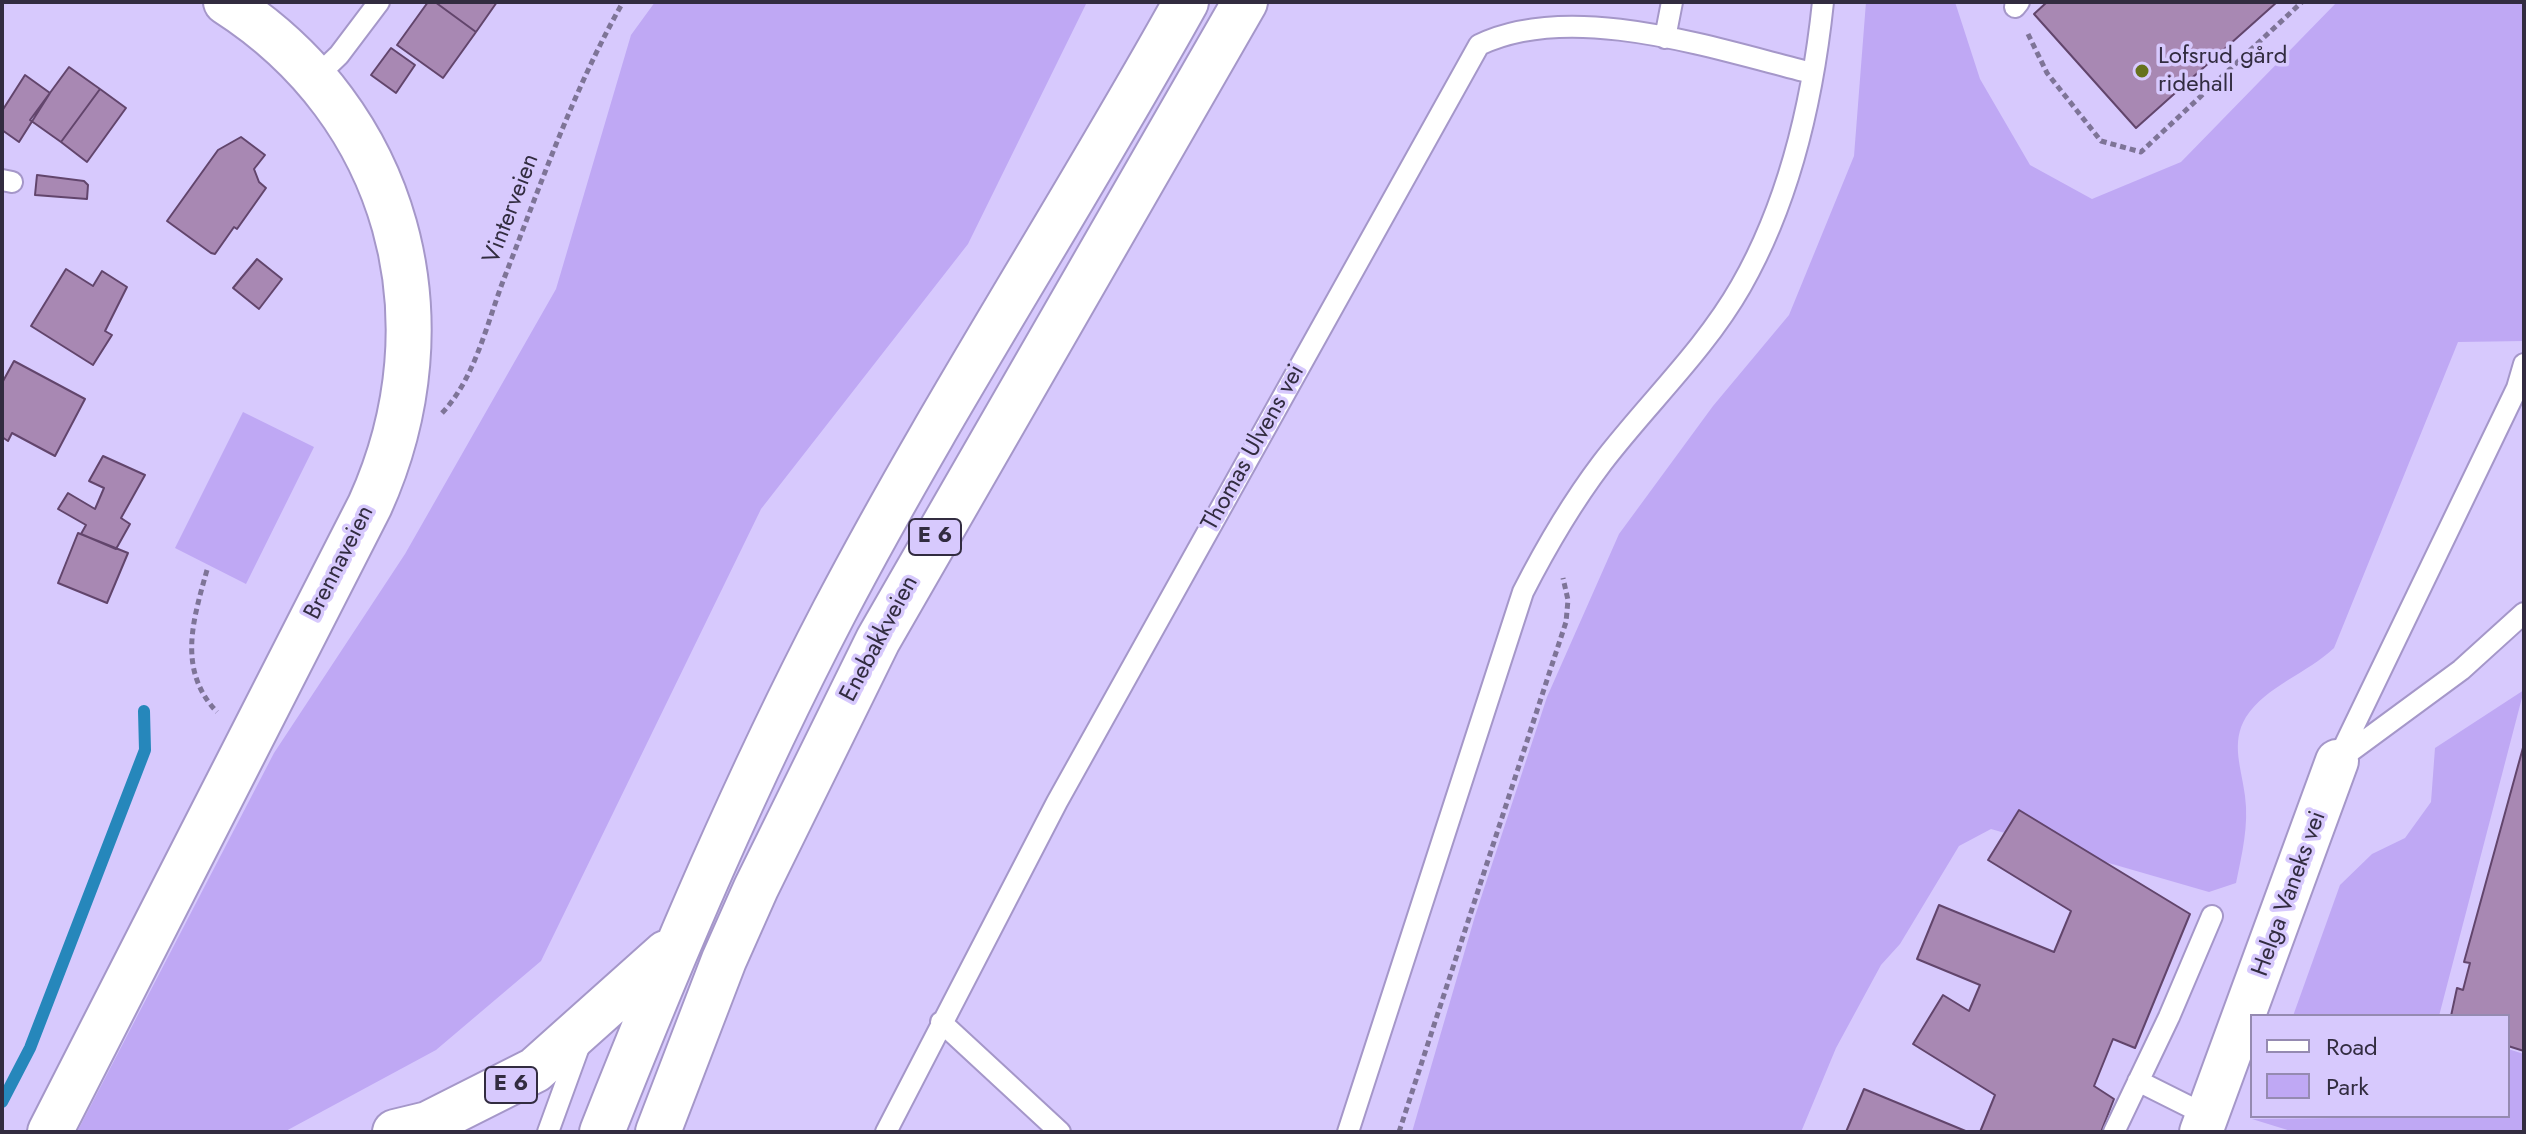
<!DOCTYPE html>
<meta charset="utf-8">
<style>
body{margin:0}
#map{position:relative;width:2526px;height:1134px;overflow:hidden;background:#d7c9fd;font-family:Jost,sans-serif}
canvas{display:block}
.frame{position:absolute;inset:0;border:4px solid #322c40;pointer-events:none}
.legend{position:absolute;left:2250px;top:1014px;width:260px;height:104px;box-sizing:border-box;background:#d7c9fd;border:2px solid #958ab1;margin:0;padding:10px 14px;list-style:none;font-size:24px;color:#322c40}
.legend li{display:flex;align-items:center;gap:16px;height:40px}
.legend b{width:40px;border:2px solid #958ab1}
</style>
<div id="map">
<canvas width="2526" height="1134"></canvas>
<div class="frame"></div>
<ul class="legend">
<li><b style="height:10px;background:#fff"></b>Road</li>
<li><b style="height:22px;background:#bfa8f4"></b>Park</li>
</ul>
</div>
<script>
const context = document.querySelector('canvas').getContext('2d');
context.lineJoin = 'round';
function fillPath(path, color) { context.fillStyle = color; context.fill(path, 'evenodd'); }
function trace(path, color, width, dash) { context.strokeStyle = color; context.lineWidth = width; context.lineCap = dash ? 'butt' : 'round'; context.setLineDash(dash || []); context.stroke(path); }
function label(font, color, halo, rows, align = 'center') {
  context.font = font + ' Jost,sans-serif'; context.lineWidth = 7; context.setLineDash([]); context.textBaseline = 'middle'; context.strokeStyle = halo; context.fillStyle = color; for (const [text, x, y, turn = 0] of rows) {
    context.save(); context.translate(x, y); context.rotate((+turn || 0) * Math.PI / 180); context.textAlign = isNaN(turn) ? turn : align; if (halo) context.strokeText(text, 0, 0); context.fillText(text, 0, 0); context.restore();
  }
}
fillPath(new Path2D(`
 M 655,2 L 1087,2 L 968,244 L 761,509 L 541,961 L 436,1050 L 284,1132 L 77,1132 L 274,753 L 405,554 L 556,289 L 631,35 Z
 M 1866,2 L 1955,2 L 1980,79 L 2030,165 L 2092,199 L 2181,162 L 2337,2 L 2524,2 L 2524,341 L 2458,342 L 2334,648 C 2308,673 2266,686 2246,717 C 2230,743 2242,769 2245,796 C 2249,825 2242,854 2236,883 L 2209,892 L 1991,829 L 1959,846 L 1900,944 L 1881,965 L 1836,1048 L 1801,1132 L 1412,1132 L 1475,916 L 1547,697 L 1619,534 L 1713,406 L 1789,315 L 1854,156 Z
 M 243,412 L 314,447 L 246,584 L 175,548 Z
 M 2524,690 L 2439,1016 L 2293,1016 L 2340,885 L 2372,854 L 2405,838 L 2431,802 L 2435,748 Z
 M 2508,1049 L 2524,1054 L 2524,1132 L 2294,1132 L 2252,1119 L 2508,1116 Z`), '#bfa8f4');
trace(new Path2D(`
 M 2,1102 L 30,1048 L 145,750 L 144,711`), '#2687bb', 12);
const building = new Path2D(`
 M 428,2 L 435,2 L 476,32 L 443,78 L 397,45 Z
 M 435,2 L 497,2 L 476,32 Z
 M 2047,2 L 2277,2 L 2136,128 L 2034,14 Z
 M 391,48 L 415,65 L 396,93 L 371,75 Z
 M 69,67 L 100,89 L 61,142 L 30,120 Z
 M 25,75 L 50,93 L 19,142 L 2,130 L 2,111 Z
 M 100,89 L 126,108 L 87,162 L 61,142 Z
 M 241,137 L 265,155 L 254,169 L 259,182 L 266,188 L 237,229 L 234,227 L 215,254 L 211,253 L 167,221 L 218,150 Z
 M 37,175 L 84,181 L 88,185 L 87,199 L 35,195 Z
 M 257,259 L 282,279 L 259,309 L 233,288 Z
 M 66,269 L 93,286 L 102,271 L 127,287 L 105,331 L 112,335 L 93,365 L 31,326 Z
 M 14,361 L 85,399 L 55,456 L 12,433 L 8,441 L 2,437 L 2,383 Z
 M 103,456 L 145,475 L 121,518 L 130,524 L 116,549 L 81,534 L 86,525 L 58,509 L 68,493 L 95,509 L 104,488 L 89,481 Z
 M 78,533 L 128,553 L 107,603 L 58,583 Z
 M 2524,744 L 2524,1051 L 2508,1046 L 2508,1016 L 2451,1016 L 2457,988 L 2463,990 L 2470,963 L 2464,962 Z
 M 2019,810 L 2190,914 L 2135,1048 L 2113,1039 L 2094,1086 L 2114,1099 L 2101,1132 L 1980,1132 L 1995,1095 L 1913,1044 L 1943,995 L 1969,1011 L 1980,985 L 1917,959 L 1939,905 L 2054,952 L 2071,911 L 1988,860 Z
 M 1864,1089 L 1968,1132 L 1846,1132 Z`);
fillPath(building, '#a888b3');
trace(building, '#62456c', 2);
const lane = new Path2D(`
 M 2015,7 L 2019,2
 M 1665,38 L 1672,2
 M 314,79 L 339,55 L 379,2
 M 2,180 L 12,182
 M 2340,759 L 2461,670 L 2524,613
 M 2337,761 L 2517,388 L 2524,364
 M 941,1022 L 1060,1132
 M 2138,1081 L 2208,1116
 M 548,1132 L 580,1044
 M 886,1132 L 1057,802 L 1479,45 C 1572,0 1715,49 1812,73
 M 1348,1132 L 1523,592 C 1546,547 1571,504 1602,463 C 1647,404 1704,351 1741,286 C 1789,202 1813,98 1823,2
 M 2114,1132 L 2169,1017 L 2212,916`);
const street = new Path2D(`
 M 2201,1132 L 2337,761`);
const secondary = new Path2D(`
 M 50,1132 L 370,505 C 454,319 399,113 226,2`);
const highway = new Path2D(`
 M 395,1132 L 428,1124 L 535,1070 L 666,953
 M 602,1132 C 672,955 746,781 834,612 C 943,404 1072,207 1186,2
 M 658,1132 L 724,960 L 756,888 L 878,640 L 1245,2`);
trace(lane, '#a597c9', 24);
trace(street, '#a597c9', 46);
trace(secondary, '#a597c9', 48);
trace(highway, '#a597c9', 48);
trace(new Path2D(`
 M 2028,34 L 2047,73 L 2101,141 L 2141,152 L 2302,2
 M 442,413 C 476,377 487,322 505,276 C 541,184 574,88 623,2
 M 207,570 C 193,620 177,670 217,712
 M 1399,1132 L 1566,622 L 1568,600 L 1563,578`), '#7e7497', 5, [6, 4]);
trace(lane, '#fff', 20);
trace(street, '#fff', 42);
trace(secondary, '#fff', 44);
trace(highway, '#fff', 44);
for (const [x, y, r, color] of [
 [2142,71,8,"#66721d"]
]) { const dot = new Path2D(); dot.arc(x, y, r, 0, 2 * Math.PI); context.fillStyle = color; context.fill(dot); trace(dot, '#d7c9fd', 3); }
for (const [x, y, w] of [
 [935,537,52],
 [511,1085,52]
]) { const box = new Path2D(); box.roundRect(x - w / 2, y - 18, w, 36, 6); context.fillStyle = '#d7c9fd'; context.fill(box); trace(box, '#322c40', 2); }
label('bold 22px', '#322c40', null, [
 ["E 6",935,537],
 ["E 6",511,1085]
]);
label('24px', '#322c40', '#d7c9fd', [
 ["Lofsrud gård",2158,57],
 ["ridehall",2158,85]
], 'left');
label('24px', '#322c40', '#d7c9fd', [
 ["Vinterveien",512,209,-69],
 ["Thomas Ulvens vei",1254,448,-61],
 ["Brennaveien",340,563,-63],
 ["Enebakkveien",880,639,-62],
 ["Helga Vaneks vei",2290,894,-70]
]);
</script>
